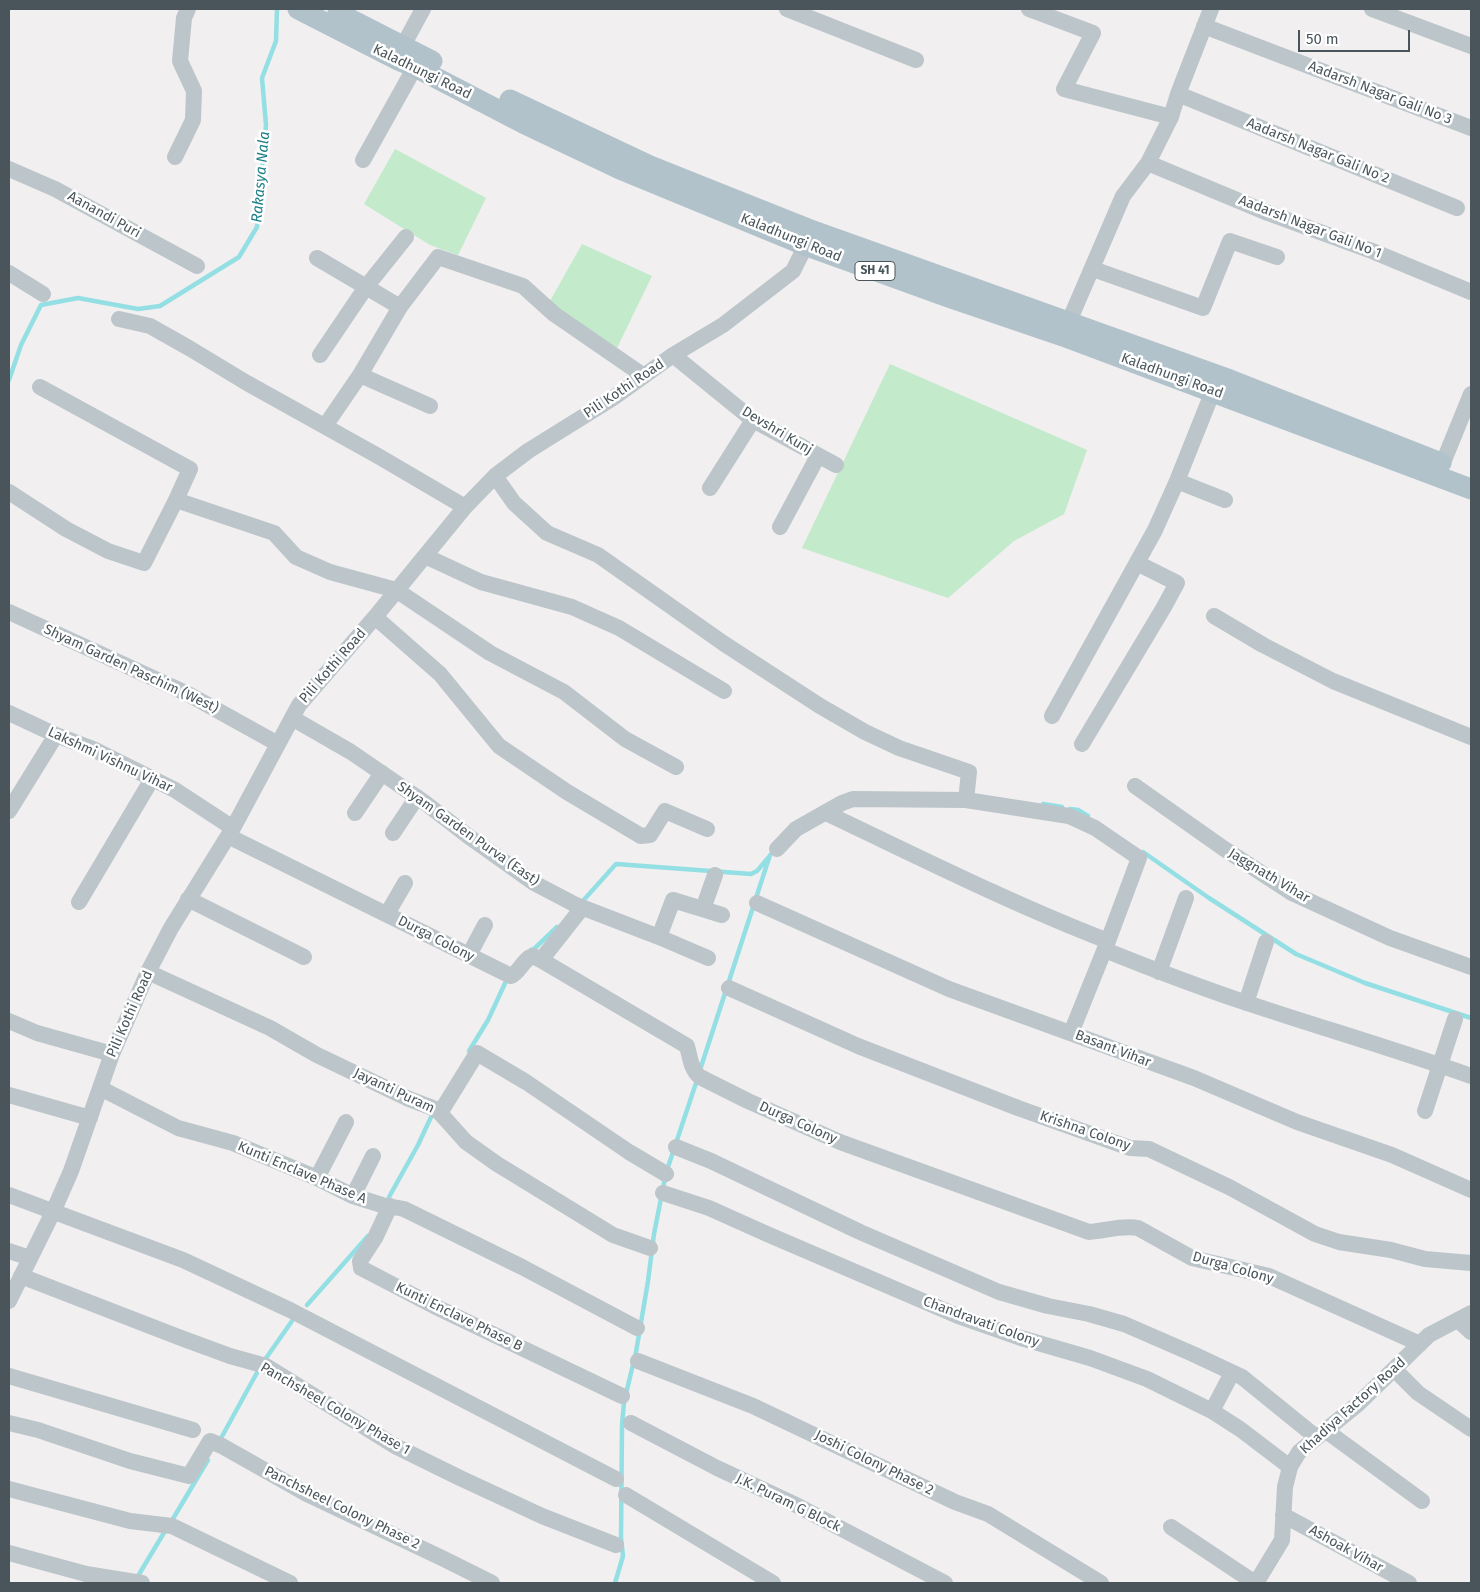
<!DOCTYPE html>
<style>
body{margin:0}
#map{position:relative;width:1480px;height:1592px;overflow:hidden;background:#f1efef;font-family:"Fira Sans",sans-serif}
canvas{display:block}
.frame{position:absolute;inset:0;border:10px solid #49555a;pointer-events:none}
.scale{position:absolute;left:1298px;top:30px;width:112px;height:22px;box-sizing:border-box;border:2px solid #49555a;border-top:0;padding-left:6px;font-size:15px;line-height:18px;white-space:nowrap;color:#49555a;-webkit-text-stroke:4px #fff;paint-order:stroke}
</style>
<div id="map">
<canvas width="1480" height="1592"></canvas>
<div class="frame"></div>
<div class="scale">50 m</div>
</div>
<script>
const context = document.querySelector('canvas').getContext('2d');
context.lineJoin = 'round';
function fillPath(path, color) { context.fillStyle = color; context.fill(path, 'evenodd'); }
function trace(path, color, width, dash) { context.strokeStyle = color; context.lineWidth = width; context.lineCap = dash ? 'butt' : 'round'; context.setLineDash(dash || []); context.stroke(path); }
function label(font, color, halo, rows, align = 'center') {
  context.font = font + ' "Fira Sans",sans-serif'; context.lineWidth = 5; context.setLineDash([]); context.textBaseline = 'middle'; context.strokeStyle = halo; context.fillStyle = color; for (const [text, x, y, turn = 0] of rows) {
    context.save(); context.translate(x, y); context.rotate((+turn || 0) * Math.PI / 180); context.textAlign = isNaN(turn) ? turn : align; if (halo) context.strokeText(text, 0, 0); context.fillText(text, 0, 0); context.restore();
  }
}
fillPath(new Path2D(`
 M 395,149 L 486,198 L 458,255 L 430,245 L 364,204 Z
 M 582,244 L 652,276 L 617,348 L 579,325 L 550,301 Z
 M 890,364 L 1087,450 L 1064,514 L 1014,541 L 948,598 L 802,548 Z`), '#c2eacb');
trace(new Path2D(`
 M 9,380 L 21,345 L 41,305 L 78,298 L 138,309 L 160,306 L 239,257 L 257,227 L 266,125 L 262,78 L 276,41 L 277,9
 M 1043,804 L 1062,807
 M 1070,809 L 1078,810 L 1088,816
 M 1143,852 L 1209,898 L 1296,954 L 1365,983 L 1471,1018
 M 581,903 L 616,864 L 751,874 L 757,871 L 768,858
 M 531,950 L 534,949 L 557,927
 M 469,1051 L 488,1020 L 507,979
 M 700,1070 L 770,855
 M 667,1170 L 697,1080
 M 389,1197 L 418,1145 L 432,1115
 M 307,1305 L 368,1236
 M 264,1361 L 292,1321
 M 220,1440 L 259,1369
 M 171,1522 L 208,1460
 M 138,1576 L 165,1531
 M 615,1583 L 623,1556 L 621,1538 L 622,1425 L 624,1402 L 636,1352 L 648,1281 L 654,1234 L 665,1178`), '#93dfe3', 4.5);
trace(new Path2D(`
 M 787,9 L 916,60
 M 1029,9 L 1093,33 L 1064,89 L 1171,117
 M 1372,9 L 1471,46
 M 1204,26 L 1471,128
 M 398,55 L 423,9
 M 1178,94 L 1457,208
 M 175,157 L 193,120 L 194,91 L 180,61 L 184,18 L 188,9
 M 363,160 L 415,67
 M 1148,163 L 1268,213 L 1372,251 L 1471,292
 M 9,169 L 55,189 L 197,266
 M 317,258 L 400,307
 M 1093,269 L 1203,308 L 1230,241 L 1277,257
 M 9,273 L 43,294
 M 119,319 L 150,326 L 189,348 L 247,383 L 378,456 L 465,507
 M 1064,333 L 1123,196 L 1148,163 L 1171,117 L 1178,94 L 1211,9
 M 320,355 L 366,287 L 406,237
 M 673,355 L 753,420 L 836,465
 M 360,375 L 430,406
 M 40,387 L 190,469 L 176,500
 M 325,426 L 360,375 L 400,307 L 438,257 L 523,286 L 554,314 L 644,376
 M 1438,475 L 1471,394
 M 495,476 L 514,503 L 547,533 L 598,555 L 723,643 L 820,706 L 865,732 L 899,748 L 969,772 L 966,800
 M 1177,481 L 1225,500
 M 710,488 L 753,420
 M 9,492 L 66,529 L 108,551 L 144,563 L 176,500 L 274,533 L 296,557 L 330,572 L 396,590 L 490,653 L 564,692 L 625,739 L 676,767
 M 780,527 L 818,456
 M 425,556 L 481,582 L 572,607 L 619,628 L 724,691
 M 9,612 L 188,694 L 278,744
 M 1214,616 L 1263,645 L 1333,681 L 1471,737
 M 375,617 L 440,674 L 499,746 L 567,792 L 641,836 L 650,835 L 665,811 L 707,829
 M 9,713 L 56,735 L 93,749 L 175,790 L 233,828
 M 1052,716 L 1155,530 L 1177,481 L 1213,391
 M 292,718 L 351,752 L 424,802 L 468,836 L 534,883 L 576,905 L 659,937 L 708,958
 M 1082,744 L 1164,607 L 1177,583 L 1137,563
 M 1135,786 L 1223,848 L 1292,893 L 1390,938 L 1471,967
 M 9,811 L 56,735
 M 355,813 L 382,773
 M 826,813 C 919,857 1012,904 1108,941
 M 393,833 L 417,797
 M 228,836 L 511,976 C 520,972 523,959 533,956 L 541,960 L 687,1046 C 690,1057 691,1070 700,1077 L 748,1101 L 840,1142 L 1089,1232 C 1105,1231 1122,1225 1138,1228 L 1192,1258 L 1269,1276 L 1420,1344
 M 777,849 L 796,829 L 842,803 L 853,799 L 966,800 L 1069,816 L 1095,828 L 1139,858 L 1108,941 L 1071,1033
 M 188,899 L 304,957
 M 79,902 L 152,779
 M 757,903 L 949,989 L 1194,1078 L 1297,1122 L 1392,1155 L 1471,1190
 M 703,909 L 715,875
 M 387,914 L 405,883
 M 659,937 L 673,900 L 722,915
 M 1105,950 C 1152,969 1199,987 1247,1003 C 1322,1028 1397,1050 1471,1076
 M 469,955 L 485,925
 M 541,960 L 582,908
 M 148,972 L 270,1028 L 317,1055 L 409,1099 L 433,1108 L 440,1113 L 466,1142 L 497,1164 L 613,1235 L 650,1248
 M 1159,972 L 1186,898
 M 729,988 L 858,1046 L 1018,1108 L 1130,1148 L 1149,1149 L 1229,1187 L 1315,1234 L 1339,1242 L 1391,1250 L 1425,1259 L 1471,1263
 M 1246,1003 L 1266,942
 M 9,1021 L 37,1033 L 112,1054
 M 100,1088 L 178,1128 L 233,1143 L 317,1178 L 353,1196 L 382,1205 L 404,1209 L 522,1267 L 637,1328
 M 9,1095 L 90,1118
 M 1425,1111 L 1455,1019
 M 440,1113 L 477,1053 L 526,1082 L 629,1152 L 666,1174
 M 676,1147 L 711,1161 L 860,1232 L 999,1292 L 1048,1306 L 1089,1314 L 1124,1324 L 1193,1354 L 1242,1377 L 1316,1437
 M 317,1178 L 346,1122
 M 663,1193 L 709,1208 L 767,1234 L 958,1316 L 1021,1338 L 1090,1358 L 1147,1379 L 1212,1411 L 1240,1429 L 1290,1467
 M 9,1195 L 183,1260 L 290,1310 L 616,1479
 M 353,1196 L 373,1156
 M 390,1206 L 375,1238 L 360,1261 L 361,1268 L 434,1306 L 622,1396
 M 9,1251 L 30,1258
 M 21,1276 L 181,1338 L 230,1356 L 266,1366 L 395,1446 L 460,1478 L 542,1516 L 616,1545
 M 9,1301 L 53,1212 L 71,1171 L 112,1054 L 148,972 L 171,928 L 233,828 L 299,705 L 375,617 L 465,507 L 495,476 L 528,451 L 613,398 L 673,355 L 723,325 L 793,271 L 811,235
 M 1458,1320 L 1471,1332
 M 638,1361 L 753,1406 L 955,1502 L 988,1514 L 1101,1583
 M 1395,1370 L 1418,1393 L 1471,1429
 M 9,1376 L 193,1430
 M 1212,1411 L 1232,1373
 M 9,1423 L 38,1430 L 130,1461 L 189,1476 L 210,1441 L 222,1446 L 307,1494 L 444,1559 L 492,1583
 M 631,1423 L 717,1468 L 796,1505 L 945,1583
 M 1325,1430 L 1422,1501
 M 9,1489 L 130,1521 L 172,1526 L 290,1583
 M 626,1495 L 773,1583
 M 1283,1515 L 1409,1583
 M 1171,1527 L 1255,1583
 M 9,1553 L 86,1574 L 142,1583
 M 1256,1583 L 1282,1540 L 1285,1487 L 1290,1467 L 1299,1452 L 1358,1404 L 1429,1335 L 1471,1313`), '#bcc5ca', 16);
trace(new Path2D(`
 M 298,9 L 396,59 L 415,67 L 523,123 L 620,169 L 807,246 L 948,297 L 1063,336 L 1471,489
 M 338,13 L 432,61
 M 510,100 L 650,166 L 813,231 L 1230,380 L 1441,463`), '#b1c2cb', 21);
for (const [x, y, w] of [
 [875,271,40]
]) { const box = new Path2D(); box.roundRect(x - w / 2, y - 9.5, w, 19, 4); context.fillStyle = '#fff'; context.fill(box); trace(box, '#49555a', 1); }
label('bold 12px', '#49555a', null, [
 ["SH 41",875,271]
]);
label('14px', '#49555a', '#fff', [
 ["Kaladhungi Road",422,72,26],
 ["Aadarsh Nagar Gali No 3",1380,93,21],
 ["Aadarsh Nagar Gali No 2",1318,151,22],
 ["Aanandi Puri",104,215,29],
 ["Aadarsh Nagar Gali No 1",1310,227,21],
 ["Kaladhungi Road",791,238,22],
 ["Kaladhungi Road",1172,376,20],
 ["Pili Kothi Road",624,389,-34],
 ["Devshri Kunj",777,431,31],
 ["Pili Kothi Road",333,666,-49],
 ["Shyam Garden Paschim (West)",131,669,25],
 ["Lakshmi Vishnu Vihar",110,760,25],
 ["Shyam Garden Purva (East)",468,834,35],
 ["Jaggnath Vihar",1269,876,31],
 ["Durga Colony",436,939,27],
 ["Pili Kothi Road",130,1014,-66],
 ["Basant Vihar",1113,1049,21],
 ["Jayanti Puram",394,1091,25],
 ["Durga Colony",798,1123,24],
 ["Krishna Colony",1085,1131,19],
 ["Kunti Enclave Phase A",302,1173,23],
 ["Durga Colony",1233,1268,16],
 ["Kunti Enclave Phase B",459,1317,26],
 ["Chandravati Colony",981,1322,20],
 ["Khadiya Factory Road",1353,1406,-42],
 ["Panchsheel Colony Phase 1",335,1409,30],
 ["Joshi Colony Phase 2",874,1463,26],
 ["J.K. Puram G Block",788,1503,26],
 ["Panchsheel Colony Phase 2",342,1508,26],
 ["Ashoak Vihar",1346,1549,29]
]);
label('italic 15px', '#1a8087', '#fff', [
 ["Rakasya Nala",261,177,-85]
]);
</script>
